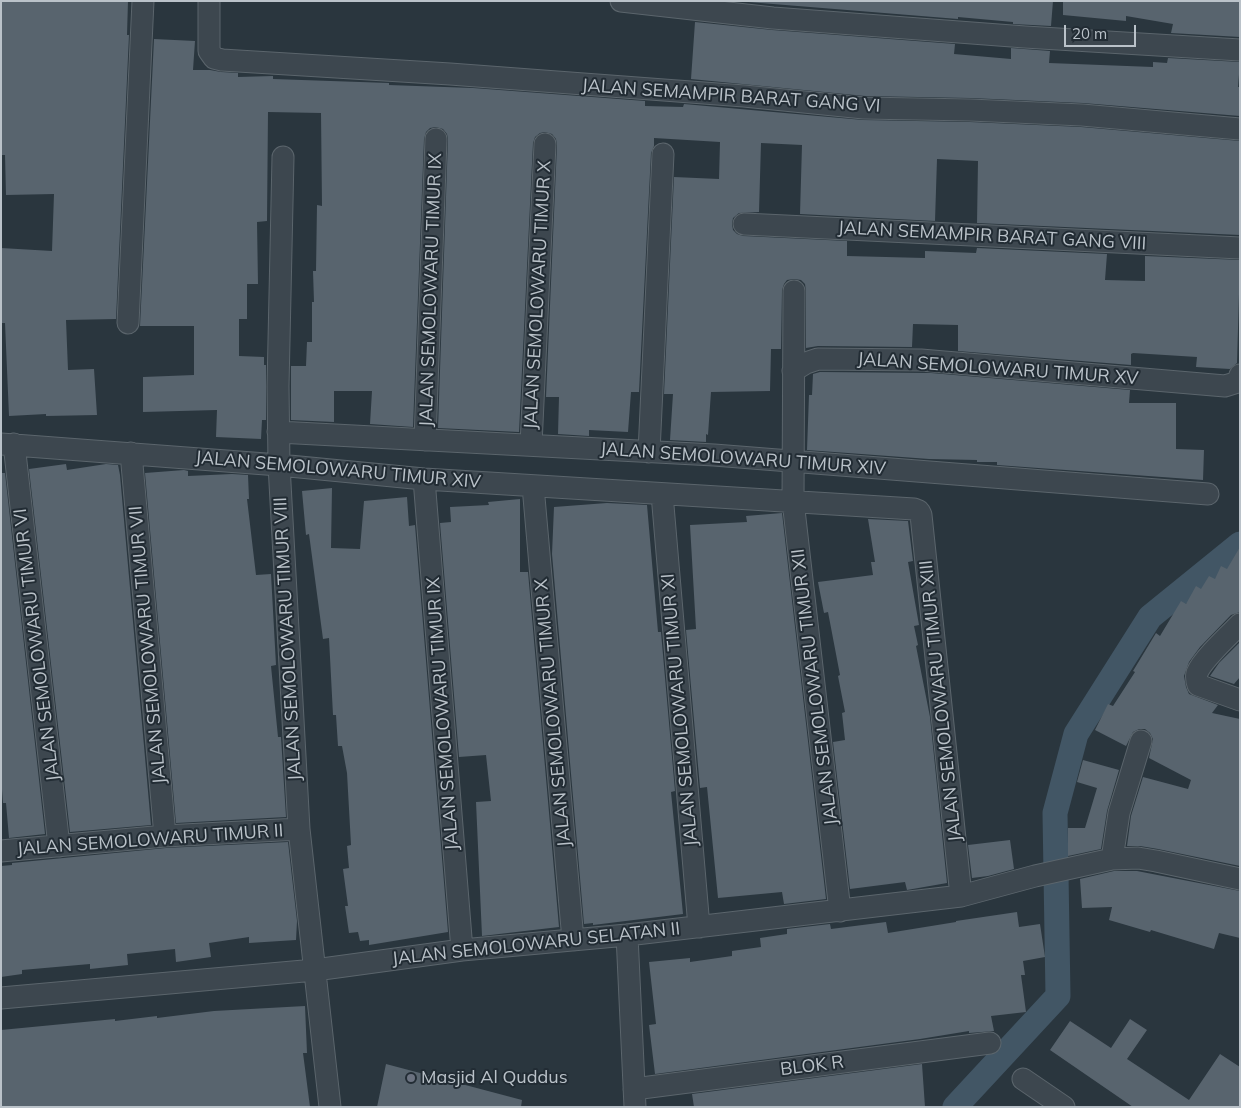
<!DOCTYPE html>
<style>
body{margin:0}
#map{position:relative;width:1241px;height:1108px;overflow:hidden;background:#2a363e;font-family:Mulish,sans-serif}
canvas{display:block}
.frame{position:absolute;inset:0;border:2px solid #bac2c9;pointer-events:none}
.scale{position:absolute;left:1064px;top:25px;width:72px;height:22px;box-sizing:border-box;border:2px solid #bac2c9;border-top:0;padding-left:6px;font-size:15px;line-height:18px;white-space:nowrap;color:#bac2c9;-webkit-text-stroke:4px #222c34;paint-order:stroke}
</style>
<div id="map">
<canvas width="1241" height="1108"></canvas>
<div class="frame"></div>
<div class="scale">20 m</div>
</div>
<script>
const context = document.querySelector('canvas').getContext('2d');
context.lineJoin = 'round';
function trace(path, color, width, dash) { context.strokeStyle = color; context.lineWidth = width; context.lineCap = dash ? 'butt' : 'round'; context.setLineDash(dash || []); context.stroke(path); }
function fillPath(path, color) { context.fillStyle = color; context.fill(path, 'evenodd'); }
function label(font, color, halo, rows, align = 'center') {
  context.font = font + ' Mulish,sans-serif'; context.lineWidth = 4; context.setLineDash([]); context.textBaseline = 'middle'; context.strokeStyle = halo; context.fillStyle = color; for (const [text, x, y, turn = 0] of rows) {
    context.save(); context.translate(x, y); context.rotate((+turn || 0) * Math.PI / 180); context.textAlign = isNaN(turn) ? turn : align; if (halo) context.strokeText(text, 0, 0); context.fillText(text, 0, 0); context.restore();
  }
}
trace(new Path2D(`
 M 955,1107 L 1058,996 L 1055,813 L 1076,734 L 1150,617 L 1240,544`), '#425665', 25);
fillPath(new Path2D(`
 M 1,1 L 128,1 L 127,35 L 129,35 L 116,319 L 66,320 L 68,370 L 94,369 L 97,415 L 46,416 L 46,414 L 9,416 L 5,323 L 1,323 L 1,248 L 52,251 L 54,194 L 6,195 L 5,155 L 1,155 Z
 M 736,1 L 1053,1 L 1051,26 L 1013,24 L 1013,22 L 958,17 L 958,19 Z
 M 1063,1 L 1240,1 L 1240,37 L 1171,33 L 1173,24 L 1126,16 L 1126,21 L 1063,15 Z
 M 695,22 L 772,30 L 955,44 L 954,54 L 1011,59 L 1011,48 L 1050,51 L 1049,63 L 1153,67 L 1153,62 L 1167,63 L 1168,58 L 1240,62 L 1238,87 L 1240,87 L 1240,116 L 1083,103 L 970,98 L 865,96 L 691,79 Z
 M 154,39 L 195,41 L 193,70 L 210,70 L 221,72 L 238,73 L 238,77 L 273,76 L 273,79 L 389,83 L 389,85 L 473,88 L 645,101 L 645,106 L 683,107 L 684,104 L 863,120 L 970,122 L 1081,127 L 1240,141 L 1240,235 L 977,223 L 978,161 L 937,159 L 935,221 L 800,214 L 802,145 L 761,143 L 759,212 L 739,213 L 733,218 L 732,224 L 733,230 L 737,234 L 743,236 L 847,241 L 847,256 L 925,258 L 925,251 L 976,253 L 977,248 L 1107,254 L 1105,280 L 1145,281 L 1145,256 L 1240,260 L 1237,363 L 1230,369 L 1196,367 L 1197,357 L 1133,353 L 1131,354 L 1131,365 L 958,351 L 958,325 L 913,324 L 912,347 L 818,346 L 806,348 L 806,291 L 805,284 L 801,280 L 794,279 L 787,280 L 784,284 L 782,290 L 781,349 L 771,349 L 770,391 L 711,392 L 708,435 L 706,434 L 706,442 L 670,440 L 673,394 L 664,394 L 674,177 L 719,179 L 720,142 L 654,138 L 654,146 L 651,153 L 639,392 L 631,392 L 628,432 L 589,430 L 589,436 L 558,434 L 559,397 L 546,397 L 557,145 L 556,139 L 552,134 L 545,132 L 540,133 L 535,137 L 533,143 L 519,432 L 438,428 L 448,139 L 447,134 L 443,129 L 436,127 L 430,128 L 426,132 L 424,139 L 413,427 L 370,424 L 372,391 L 334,391 L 334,422 L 291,420 L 291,366 L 306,366 L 307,342 L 312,342 L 312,302 L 314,302 L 313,271 L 316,271 L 317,205 L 322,206 L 321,113 L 268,112 L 267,221 L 257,222 L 258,284 L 247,284 L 247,319 L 239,319 L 239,356 L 264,357 L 264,365 L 266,365 L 266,420 L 262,420 L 261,439 L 216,437 L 217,410 L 143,412 L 143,377 L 194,375 L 194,326 L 140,326 Z
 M 820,372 L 931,373 L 1130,390 L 1129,403 L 1176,403 L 1176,449 L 1204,450 L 1203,480 L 997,465 L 997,462 L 977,462 L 977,460 L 929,459 L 807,450 L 809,395 L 812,395 L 813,374 Z
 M 66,464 L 67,470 L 106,464 L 118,465 L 120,475 L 151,825 L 70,832 L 29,469 Z
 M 184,470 L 188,471 L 188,476 L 232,474 L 248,475 L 249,499 L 247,499 L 256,575 L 271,574 L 276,665 L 271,666 L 278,737 L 281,737 L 286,817 L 176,823 L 145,473 Z
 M 1,473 L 5,473 L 45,834 L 9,838 L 6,803 L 3,803 L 1,776 Z
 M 332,488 L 331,548 L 360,549 L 364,501 L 407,497 L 409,526 L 415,525 L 448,932 L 369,945 L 369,940 L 360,941 L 358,932 L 349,933 L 345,906 L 348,906 L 343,869 L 349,868 L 347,846 L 351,845 L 347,773 L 342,746 L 338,746 L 336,715 L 333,715 L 329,638 L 323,639 L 309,534 L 306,535 L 302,491 Z
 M 520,499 L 520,572 L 528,572 L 559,927 L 482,936 L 476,802 L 491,801 L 486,755 L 459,757 L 440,523 L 451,522 L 450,507 L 489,505 L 488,502 Z
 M 607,503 L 647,505 L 658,632 L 661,632 L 675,791 L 671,792 L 683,914 L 593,925 L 593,923 L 584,924 L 552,554 L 554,507 Z
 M 782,513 L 826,899 L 784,904 L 782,892 L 718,898 L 707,787 L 700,788 L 686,630 L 696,629 L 690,525 L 747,522 L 746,516 Z
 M 868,519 L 908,521 L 913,561 L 908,562 L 919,625 L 914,626 L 918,645 L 916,646 L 930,717 L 947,883 L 907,890 L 905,882 L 850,889 L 833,742 L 845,740 L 842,713 L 845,712 L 838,676 L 840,675 L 828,612 L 824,613 L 818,582 L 873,575 L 871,562 L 875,562 Z
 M 1240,547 L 1240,612 L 1231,615 L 1200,647 L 1189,662 L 1184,676 L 1186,687 L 1189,694 L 1218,705 L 1212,713 L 1240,719 L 1240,866 L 1158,849 L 1140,846 L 1127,846 L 1131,816 L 1143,777 L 1188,789 L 1191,780 L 1149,758 L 1153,739 L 1150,733 L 1145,729 L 1139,729 L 1133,732 L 1126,746 L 1095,730 L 1108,704 L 1113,706 L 1135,672 L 1133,671 L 1156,633 L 1160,636 L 1181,601 L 1186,604 L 1196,586 L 1201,589 L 1209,576 L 1215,579 L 1221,566 L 1227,569 Z
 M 1240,642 L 1240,677 L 1234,684 L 1210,676 L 1219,663 Z
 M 1083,760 L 1119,770 L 1107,811 L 1101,849 L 1068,856 L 1068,828 L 1085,828 L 1097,788 L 1077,782 Z
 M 1010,840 L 1014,869 L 988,876 L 972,878 L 968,845 Z
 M 288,842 L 297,921 L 296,940 L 249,943 L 249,937 L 209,943 L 211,957 L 176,962 L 175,949 L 127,954 L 128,965 L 90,969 L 90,964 L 22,970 L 22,974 L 1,977 L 1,866 L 12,865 L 12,863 L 166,848 Z
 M 1114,871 L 1137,871 L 1240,891 L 1240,938 L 1219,933 L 1214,949 L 1151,930 L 1150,932 L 1109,920 L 1112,907 L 1082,908 L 1080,879 Z
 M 1017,912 L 1019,927 L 1040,924 L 1045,957 L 1023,961 L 1025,975 L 1021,975 L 1026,1012 L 991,1016 L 994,1031 L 969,1033 L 969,1031 L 920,1039 L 655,1074 L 649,1025 L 656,1024 L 649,962 L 690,958 L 690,962 L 732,956 L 732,951 L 761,947 L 760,938 L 787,934 L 787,929 L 830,924 L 831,929 L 886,922 L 888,933 L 956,922 L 956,921 Z
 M 305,1006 L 307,1053 L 303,1053 L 310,1107 L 1,1107 L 1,1030 L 115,1019 L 115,1021 L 157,1016 L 157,1018 L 214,1011 Z
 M 1130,1019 L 1147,1030 L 1127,1059 L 1189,1100 L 1220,1054 L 1240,1067 L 1240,1107 L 1133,1107 L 1050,1050 L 1070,1021 L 1111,1048 Z
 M 386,1064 L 522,1100 L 521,1107 L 377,1107 Z
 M 922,1064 L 925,1107 L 694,1107 L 692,1094 Z`), '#58646e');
const minor = new Path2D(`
 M 209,1 L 209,51 L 214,58 L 222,60 L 450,74 L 744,96 L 864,108 L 970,110 L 1082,115 L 1240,129
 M 621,1 L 773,18 L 1025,37 L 1240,50
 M 283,157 L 278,386 L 279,465 L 299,829 L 330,1107
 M 744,224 L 1240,248
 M 794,291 L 793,501 L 840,911
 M 128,323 L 143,1
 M 793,371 L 806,363 L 818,359 L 921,360 L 1225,386 L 1238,382 L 1240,375
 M 278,432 L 714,455 L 1208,494
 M 425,440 L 436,139
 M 1,444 L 279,465 L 424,479 L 914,509 L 919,511 L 921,515 L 961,896
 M 14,444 L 59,846
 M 531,445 L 545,144
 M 649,452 L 663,154
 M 131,453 L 165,836
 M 424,479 L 462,950
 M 533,486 L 573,940
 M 662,494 L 699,927
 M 1240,624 C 1229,635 1202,660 1197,673 C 1196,677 1197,682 1198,685 L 1240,700
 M 1,851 L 165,836 L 299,829
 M 1112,859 L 1119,813 L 1141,741
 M 627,935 L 635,1107
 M 1,998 L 315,970 L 462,950 L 627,935 L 961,896 L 1035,876 L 1112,859 L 1138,858 L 1156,861 L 1240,879
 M 1023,1079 L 1064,1107
 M 634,1089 L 990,1043`);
trace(minor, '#5b656c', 23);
trace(minor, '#3d474f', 21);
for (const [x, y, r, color] of [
 [411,1078,5,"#6b7280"]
]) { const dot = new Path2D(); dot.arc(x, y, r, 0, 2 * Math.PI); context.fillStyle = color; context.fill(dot); trace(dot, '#222c34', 2); }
label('18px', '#bac2c9', '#222c34', [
 ["JALAN SEMAMPIR BARAT GANG VI",731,96,4],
 ["JALAN SEMAMPIR BARAT GANG VIII",992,236,3],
 ["JALAN SEMOLOWARU TIMUR IX",431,290,-88],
 ["JALAN SEMOLOWARU TIMUR X",538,295,-87],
 ["JALAN SEMOLOWARU TIMUR XV",998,369,4],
 ["JALAN SEMOLOWARU TIMUR XIV",743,459,4],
 ["JALAN SEMOLOWARU TIMUR XIV",338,470,5],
 ["JALAN SEMOLOWARU TIMUR VIII",288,639,-93],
 ["JALAN SEMOLOWARU TIMUR VI",37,645,-97],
 ["JALAN SEMOLOWARU TIMUR VII",148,645,-95],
 ["JALAN SEMOLOWARU TIMUR XII",815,687,-97],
 ["JALAN SEMOLOWARU TIMUR XIII",941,701,-96],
 ["JALAN SEMOLOWARU TIMUR XI",680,710,-95],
 ["JALAN SEMOLOWARU TIMUR X",553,713,-95],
 ["JALAN SEMOLOWARU TIMUR IX",443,714,-94],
 ["JALAN SEMOLOWARU TIMUR II",150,840,-4],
 ["JALAN SEMOLOWARU SELATAN II",536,944,-6],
 ["BLOK R",812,1066,-7]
]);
label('18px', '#bac2c9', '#222c34', [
 ["Masjid Al Quddus",421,1078]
], 'left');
</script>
